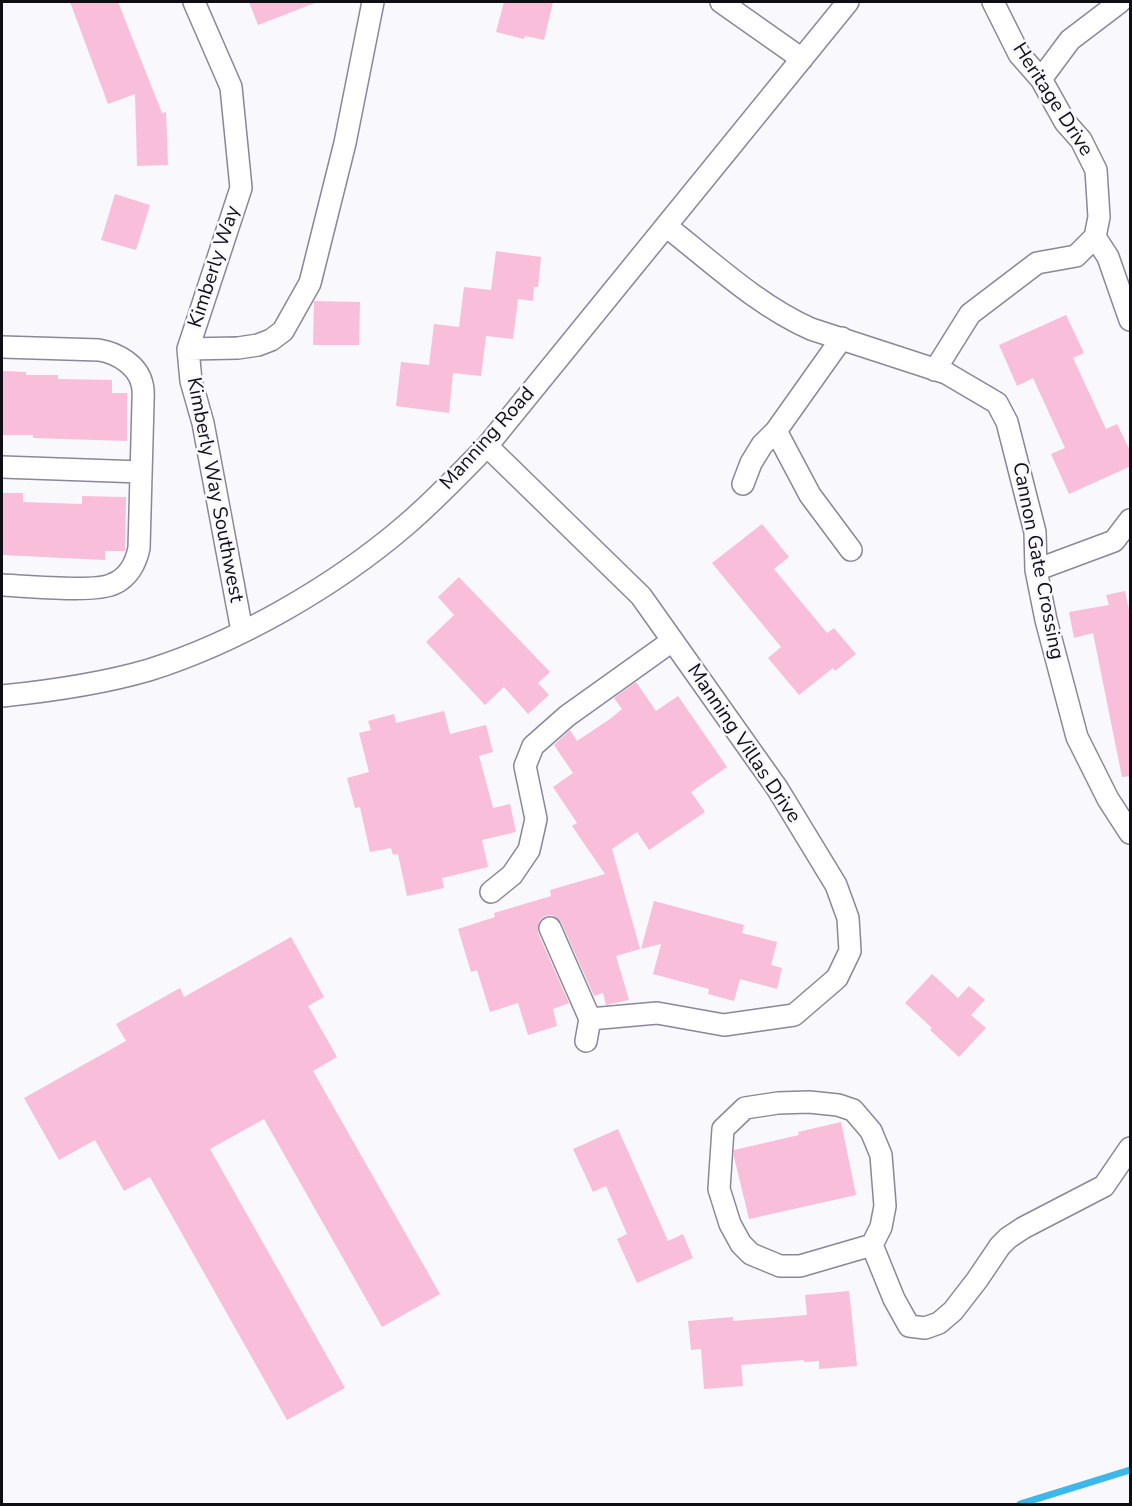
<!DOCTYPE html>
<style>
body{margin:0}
#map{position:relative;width:1132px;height:1506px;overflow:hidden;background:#f9f8fc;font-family:"Nunito Sans",sans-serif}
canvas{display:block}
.frame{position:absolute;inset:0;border:3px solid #100e15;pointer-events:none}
</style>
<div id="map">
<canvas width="1132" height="1506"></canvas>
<div class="frame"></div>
</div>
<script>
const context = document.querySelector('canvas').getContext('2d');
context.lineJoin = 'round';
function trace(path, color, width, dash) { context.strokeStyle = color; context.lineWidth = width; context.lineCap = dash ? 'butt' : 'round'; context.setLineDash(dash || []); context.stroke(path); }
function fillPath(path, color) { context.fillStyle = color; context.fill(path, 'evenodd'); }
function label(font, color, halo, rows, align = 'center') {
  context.font = font + ' "Nunito Sans",sans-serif'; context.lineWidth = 5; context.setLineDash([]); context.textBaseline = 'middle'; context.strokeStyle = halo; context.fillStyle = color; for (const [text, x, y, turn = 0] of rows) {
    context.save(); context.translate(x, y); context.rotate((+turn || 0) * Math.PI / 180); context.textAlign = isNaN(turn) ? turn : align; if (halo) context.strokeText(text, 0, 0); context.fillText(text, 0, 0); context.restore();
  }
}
trace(new Path2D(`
 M 1020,1504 L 1130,1470`), '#3cb9ea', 7);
fillPath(new Path2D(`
 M 70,2 L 118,2 L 162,113 L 166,112 L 168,165 L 137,166 L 135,94 L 108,104 Z
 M 249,2 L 315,2 L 315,3 L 258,25 Z
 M 504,2 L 553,2 L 544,40 L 525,36 L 524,39 L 496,32 Z
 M 115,194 L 150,205 L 136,250 L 101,240 Z
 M 496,251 L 541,257 L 538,287 L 534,287 L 533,301 L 518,299 L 513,339 L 486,336 L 481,376 L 453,373 L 449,413 L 396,406 L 401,362 L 429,365 L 434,324 L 459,327 L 464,287 L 491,290 Z
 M 314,301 L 360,302 L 359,345 L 313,345 Z
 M 1066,315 L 1084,353 L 1073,358 L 1106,429 L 1117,424 L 1131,453 L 1131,466 L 1069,494 L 1051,454 L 1065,448 L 1033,378 L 1017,386 L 999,345 Z
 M 2,371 L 26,372 L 26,375 L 58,375 L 58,379 L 112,380 L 112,393 L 127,393 L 127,441 L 33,438 L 33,435 L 2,435 Z
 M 2,493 L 23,493 L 23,502 L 82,504 L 82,496 L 126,497 L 125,551 L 105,551 L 105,560 L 2,555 Z
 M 762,524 L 789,557 L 774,569 L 827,633 L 834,628 L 856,654 L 835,671 L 833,668 L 799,695 L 768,658 L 781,647 L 712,563 Z
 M 459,577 L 550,672 L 538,683 L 549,695 L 528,714 L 504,687 L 485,705 L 426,642 L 454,615 L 438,597 Z
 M 1125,591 L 1131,620 L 1131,776 L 1122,777 L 1093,633 L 1074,638 L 1069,612 L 1109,605 L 1106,595 Z
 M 636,682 L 656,711 L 678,696 L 727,767 L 691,792 L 705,812 L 649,850 L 637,832 L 612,849 L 640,949 L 616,956 L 629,1000 L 606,1005 L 603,993 L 594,996 L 561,922 L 552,915 L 545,916 L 539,921 L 538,933 L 569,1003 L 553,1009 L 557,1026 L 528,1035 L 518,1003 L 490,1012 L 477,970 L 471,972 L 458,929 L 495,917 L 494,913 L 551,896 L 550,890 L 605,874 L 572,826 L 577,823 L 553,787 L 573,773 L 554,745 L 570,730 L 577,741 L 610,719 L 622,709 L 614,698 Z
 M 444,711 L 450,734 L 486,725 L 493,752 L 479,756 L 493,808 L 510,804 L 516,832 L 482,840 L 488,867 L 442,878 L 444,888 L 407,896 L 398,854 L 393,855 L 391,848 L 370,852 L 360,807 L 355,808 L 347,778 L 369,772 L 359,733 L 371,730 L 368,721 L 394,714 L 396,723 Z
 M 654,901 L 744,925 L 742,933 L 777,942 L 771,965 L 782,968 L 777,989 L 740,979 L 734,1001 L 708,994 L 709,989 L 653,974 L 661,944 L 641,949 Z
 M 291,937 L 324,997 L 308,1006 L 337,1057 L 313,1071 L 440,1294 L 382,1327 L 264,1119 L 210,1149 L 345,1388 L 287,1420 L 150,1177 L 124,1191 L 95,1140 L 59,1160 L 24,1098 L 126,1041 L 116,1024 L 180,988 L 184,997 Z
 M 932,974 L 958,998 L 969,986 L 985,1000 L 971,1015 L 986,1028 L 959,1057 L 930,1030 L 932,1028 L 905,1003 Z
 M 841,1122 L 856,1195 L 749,1219 L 734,1157 L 734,1150 L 799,1135 L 798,1132 Z
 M 618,1129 L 668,1241 L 683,1234 L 693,1258 L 637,1283 L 617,1239 L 627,1234 L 606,1186 L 593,1192 L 573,1149 Z
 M 849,1291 L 857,1366 L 819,1369 L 819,1361 L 804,1362 L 804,1360 L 741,1365 L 743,1386 L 704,1389 L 701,1349 L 691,1350 L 688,1321 L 733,1317 L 733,1321 L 807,1315 L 805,1295 Z`), '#f9beda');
const street = new Path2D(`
 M 194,2 L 231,87 L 241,188 L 188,349 L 191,381 L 203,423 L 242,631
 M 721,2 L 802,59
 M 1041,79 L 1070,40 L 1120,2
 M 666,226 C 712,262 757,305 811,329 L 946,373 L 997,403 L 1007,422 L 1035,532 L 1036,570 L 1046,620 L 1077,737 L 1108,799 L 1130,833
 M 1095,237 L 1108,257 L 1130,320
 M 2,347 L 99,350 C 117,353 138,365 142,384 C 144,390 143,397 143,403 L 139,548 C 136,563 128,578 113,584 C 96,593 24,586 2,585
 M 188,349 L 238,348 L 258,345 L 271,340 L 283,331 L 310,283 L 345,143 L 373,2
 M 935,370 L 970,314 L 1037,263 L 1076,256 L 1095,237 L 1099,217 L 1096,170 L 1081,140 L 1065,122 L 1041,79 L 1019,54 L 993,2
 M 776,431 L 810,495 L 851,550
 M 487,446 L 641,596 L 777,788 L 836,885 L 848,918 L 850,951 L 837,978 L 794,1015 L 724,1025 L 657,1013 L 590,1019 L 586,1041
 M 2,467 L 141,472
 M 743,484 L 751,463 L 762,445 L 776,431 L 842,338
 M 1036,570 L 1114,541 L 1130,520
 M 2,696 C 51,691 101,684 149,670 C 238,642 335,586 406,525 C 434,501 461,473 487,446 L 848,2
 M 491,892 L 512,875 L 529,850 L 536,819 L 525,766 L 533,746 L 567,716 L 672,641
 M 550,928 L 590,1019
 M 809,1102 L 838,1105 L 853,1110 L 871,1131 L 881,1155 L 885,1206 L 881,1227 L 872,1245 L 800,1266 L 780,1266 L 751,1254 L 741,1244 L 730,1224 L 719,1189 L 723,1129 L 745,1108 L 778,1103 Z
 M 872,1245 L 894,1299 L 909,1326 L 925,1328 L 939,1323 L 953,1311 L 977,1280 L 1000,1246 L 1008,1238 L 1023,1228 L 1104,1186 L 1130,1148`);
trace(street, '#8b869a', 24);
trace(street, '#fff', 21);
label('20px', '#100e15', '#f9f8fc', [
 ["Heritage Drive",1052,100,57],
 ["Kimberly Way",215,267,-72],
 ["Manning Road",488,439,-48],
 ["Kimberly Way Southwest",214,490,79],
 ["Cannon Gate Crossing",1037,561,79],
 ["Manning Villas Drive",743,744,56]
]);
</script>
